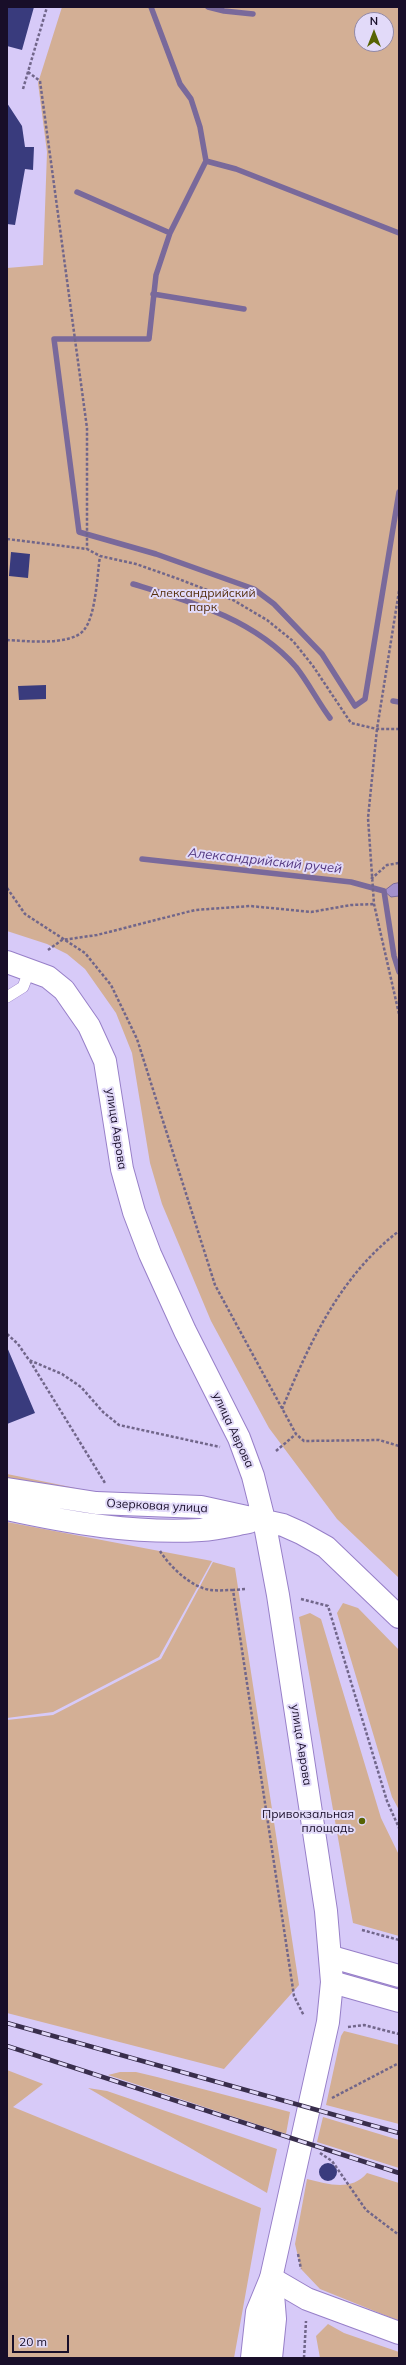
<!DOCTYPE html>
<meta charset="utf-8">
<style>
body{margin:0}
#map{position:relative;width:406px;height:2365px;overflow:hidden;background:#d7caf8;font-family:Mulish,sans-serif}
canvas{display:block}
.frame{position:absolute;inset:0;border:8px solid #180e29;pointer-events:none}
.north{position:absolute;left:354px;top:12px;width:40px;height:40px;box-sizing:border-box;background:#e2daf9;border:1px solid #9188a6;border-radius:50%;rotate:0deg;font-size:11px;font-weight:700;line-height:16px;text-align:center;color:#180e29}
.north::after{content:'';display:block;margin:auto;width:14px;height:18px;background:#566304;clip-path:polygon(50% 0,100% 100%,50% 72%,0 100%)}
.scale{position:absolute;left:12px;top:2335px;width:57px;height:18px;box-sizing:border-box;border:2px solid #180e29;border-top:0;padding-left:5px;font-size:12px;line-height:14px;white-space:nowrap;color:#180e29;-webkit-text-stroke:3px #e2daf9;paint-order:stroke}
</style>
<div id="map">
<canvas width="406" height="2365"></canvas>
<div class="frame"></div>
<div class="north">N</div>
<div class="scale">20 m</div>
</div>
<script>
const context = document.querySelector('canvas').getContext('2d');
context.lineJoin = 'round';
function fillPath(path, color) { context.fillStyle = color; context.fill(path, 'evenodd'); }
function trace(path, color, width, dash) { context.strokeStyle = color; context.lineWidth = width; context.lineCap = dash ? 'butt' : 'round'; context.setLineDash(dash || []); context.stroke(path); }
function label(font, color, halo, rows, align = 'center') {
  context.font = font + ' Mulish,sans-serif'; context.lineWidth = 4; context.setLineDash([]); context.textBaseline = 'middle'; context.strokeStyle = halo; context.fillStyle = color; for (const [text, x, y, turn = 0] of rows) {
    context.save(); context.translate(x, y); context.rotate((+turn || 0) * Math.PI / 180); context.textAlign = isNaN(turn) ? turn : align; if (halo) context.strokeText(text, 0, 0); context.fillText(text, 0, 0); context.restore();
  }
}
fillPath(new Path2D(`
 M 62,7 L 399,7 L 399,1578 L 337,1519 L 269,1428 L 211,1321 L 162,1204 L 150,1163 L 132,1053 L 116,1013 L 85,969 L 67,954 L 47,944 L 7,931 L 7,268 L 43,265 L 47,152 L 38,83 ZM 362,20 L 386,20 L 386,44 L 362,44 Z
 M 7,1474 L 100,1493 L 7,1480 Z
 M 7,1522 L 212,1561 L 159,1657 L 53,1712 L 7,1718 Z
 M 213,1562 L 235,1568 L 299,1985 L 224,2069 L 7,2013 L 7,1720 L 53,1715 L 161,1659 Z
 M 343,1603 L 358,1608 L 399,1650 L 399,1810 L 392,1797 L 337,1613 Z
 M 310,1613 L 321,1619 L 381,1818 L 399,1855 L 399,1936 L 353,1923 L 299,1617 Z
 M 344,2031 L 399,2045 L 399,2124 L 326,2105 L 341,2036 Z
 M 7,2070 L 43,2084 L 13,2107 L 261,2208 L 234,2358 L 7,2358 Z
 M 120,2072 L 136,2072 L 157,2077 L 290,2112 L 286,2134 L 108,2075 Z
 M 88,2088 L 107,2091 L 277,2149 L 267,2193 Z
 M 323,2117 L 399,2140 L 399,2168 L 317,2142 Z
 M 367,2173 L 399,2183 L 399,2321 L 320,2289 L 301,2269 L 295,2244 L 307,2179 C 328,2184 351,2192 367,2173 Z
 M 328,2324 L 344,2333 L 399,2352 L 399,2358 L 320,2358 L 316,2336 Z`), '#d3af95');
const water = new Path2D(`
 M 399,883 L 399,896 L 391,897 L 384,891 L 393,884 Z`);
fillPath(water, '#a390cc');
trace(water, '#79699b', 1);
trace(new Path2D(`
 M 151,7 L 180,84 L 191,99 L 200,127 L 206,161 L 170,233 L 156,275 L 149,339 L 54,339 L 79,532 L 156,554 L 254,589 L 274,604 L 322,654 L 355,706 L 365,699 L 399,492
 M 208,7 L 224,11 L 253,14
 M 206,161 L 236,169 L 399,233
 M 77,192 L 170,233
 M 153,294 L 244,309
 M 133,584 C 192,602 254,619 296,667 C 308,682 318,702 330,718
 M 393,701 L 399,702
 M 142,859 L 351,882 L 384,891 L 394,956 L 399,972`), '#79699b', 5.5);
fillPath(new Path2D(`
 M 7,7 L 34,7 L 22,50 L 7,46 Z
 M 7,103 L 22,126 L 25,147 L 34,147 L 33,170 L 25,169 L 15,225 L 7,224 Z
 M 11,552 L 30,554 L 28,578 L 9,576 Z
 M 46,685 L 46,699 L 19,700 L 18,686 Z
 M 7,1347 L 35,1413 L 7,1424 Z
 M319 2172a9 9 0 1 1 18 0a9 9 0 1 1-18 0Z`), '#393b7d');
const lane = new Path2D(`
 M 7,997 L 23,987 L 30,969`);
const street = new Path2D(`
 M 332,1957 L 399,1976
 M 332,1982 L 399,2001
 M 271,2278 L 307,2299 L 399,2333`);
const secondary = new Path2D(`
 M 7,962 L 48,977 L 64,990 L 89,1026 L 105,1061 L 122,1169 L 134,1212 L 150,1254 L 185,1331 L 239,1438 L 253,1476 L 264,1520 L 278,1595 L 326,1911 L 332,1982 L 328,2022 L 271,2278 L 257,2312 L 252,2358
 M 7,1489 L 96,1503 L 201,1507 L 283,1525 L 301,1533 L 326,1547 L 399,1617
 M 7,1509 C 71,1523 135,1534 201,1530 C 217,1529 233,1525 249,1522
 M 271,2358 L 275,2319 L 272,2282`);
trace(lane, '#977fc8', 12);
trace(street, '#977fc8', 24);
trace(secondary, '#977fc8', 24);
trace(new Path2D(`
 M 28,72 L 40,81 L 87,428 L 87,549
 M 23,89 L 47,7
 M 7,539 L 87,549 L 100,556 L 136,564 L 176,578 L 233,600 L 267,620 L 293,641 L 313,666 L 351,723 L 377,729 L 399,729
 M 399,591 L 377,729 L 368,818 L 374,904 L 399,1014
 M 7,640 C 26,641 71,646 84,630 C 96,615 97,576 100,556
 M 371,879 L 387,865 L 399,863
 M 7,888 L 25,914 L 85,953 L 111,985 L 137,1039 L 215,1285 L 296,1434 L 304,1441 L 379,1440 L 399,1446
 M 48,950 L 62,940 L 97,935 L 195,910 L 250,906 L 311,912 L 351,905 L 374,904
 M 7,1334 L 18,1344 L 29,1360 L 62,1374 L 81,1387 L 103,1412 L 119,1425 L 220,1447
 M 30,1361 L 105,1483
 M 282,1409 C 310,1342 340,1276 399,1231
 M 276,1451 L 296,1434
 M 160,1551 C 170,1567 192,1588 211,1590 C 218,1591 226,1590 233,1590
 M 245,1589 L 233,1590 L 294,1996 L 304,2016
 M 301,1599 L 328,1606 L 387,1801 L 399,1828
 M 362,1930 L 399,1940
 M 348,2027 L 364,2025 L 399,2034
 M 332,2098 L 399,2063
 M 320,2153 L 332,2161 L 366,2210 L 399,2235
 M 298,2254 L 301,2269
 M 304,2358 L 306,2321`), '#71668a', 2.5, [3, 2]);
trace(lane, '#fff', 11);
trace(street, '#fff', 22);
trace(secondary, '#fff', 22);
const rail = new Path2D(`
 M 7,2023 L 399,2133
 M 7,2046 L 399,2173`);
trace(rail, '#392e4c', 4.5);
trace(rail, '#e2daf9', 3, [9]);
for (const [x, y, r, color] of [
 [362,1821,4,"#566304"]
]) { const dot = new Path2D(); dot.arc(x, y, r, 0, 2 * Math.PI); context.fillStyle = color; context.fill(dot); trace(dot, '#e2daf9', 1.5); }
label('12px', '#552f0e', '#e2daf9', [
 ["Александрийский",203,593],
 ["парк",203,607]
]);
label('12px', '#180e29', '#e2daf9', [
 ["улица Аврова",116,1129,81],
 ["улица Аврова",233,1430,65],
 ["Озерковая улица",157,1506,3],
 ["улица Аврова",301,1745,81]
]);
label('12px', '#180e29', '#e2daf9', [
 ["Привокзальная",354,1814],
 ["площадь",354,1828]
], 'right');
label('italic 13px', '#533881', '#e2daf9', [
 ["Александрийский ручей",265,861,6]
]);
</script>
